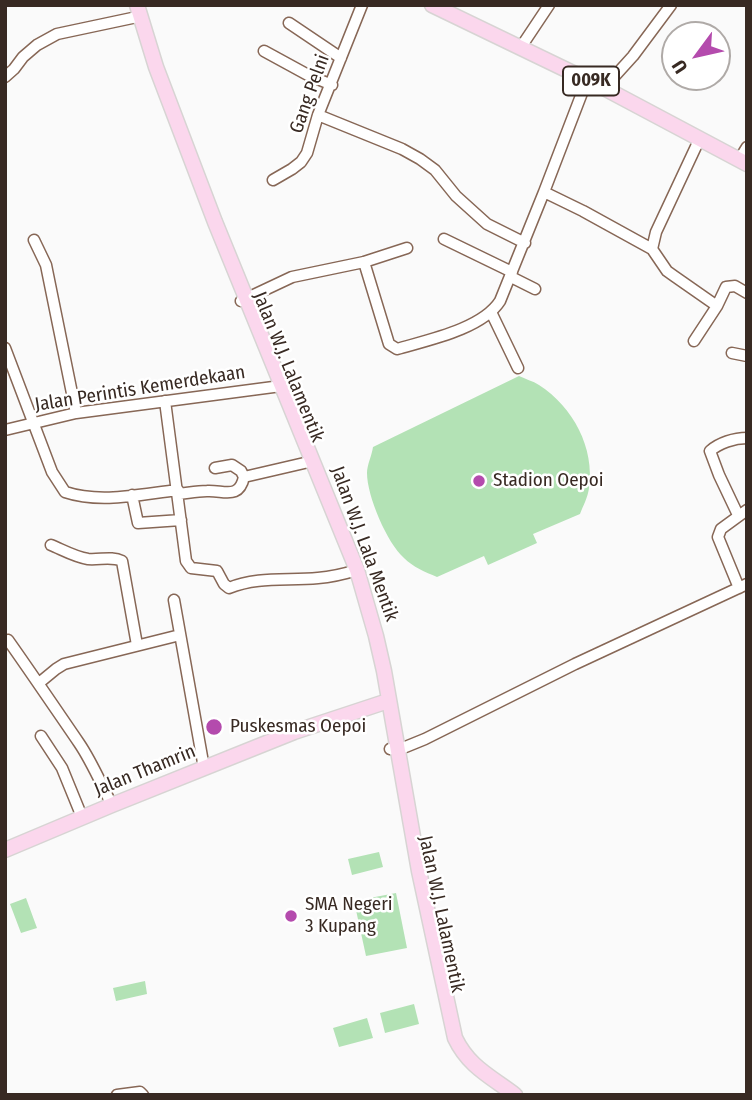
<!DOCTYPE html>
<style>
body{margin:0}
#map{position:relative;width:752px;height:1100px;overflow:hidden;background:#fafafa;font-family:"Fira Sans Condensed",sans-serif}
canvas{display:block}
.frame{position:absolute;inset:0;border:7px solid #382a23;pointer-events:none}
.north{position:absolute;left:661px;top:21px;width:70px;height:70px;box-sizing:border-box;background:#fff;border:2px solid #afaaa7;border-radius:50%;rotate:237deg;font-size:19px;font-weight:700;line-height:28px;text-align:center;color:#382a23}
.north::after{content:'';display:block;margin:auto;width:24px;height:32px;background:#b44bad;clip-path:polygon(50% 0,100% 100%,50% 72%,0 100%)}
</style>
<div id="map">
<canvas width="752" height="1100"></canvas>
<div class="frame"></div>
<div class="north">U</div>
</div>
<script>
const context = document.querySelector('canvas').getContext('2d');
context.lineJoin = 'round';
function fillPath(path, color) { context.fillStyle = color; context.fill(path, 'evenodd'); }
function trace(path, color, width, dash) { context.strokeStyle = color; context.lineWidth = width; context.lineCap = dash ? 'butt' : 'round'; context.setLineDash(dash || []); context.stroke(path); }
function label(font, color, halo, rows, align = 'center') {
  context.font = font + ' "Fira Sans Condensed",sans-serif'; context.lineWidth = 5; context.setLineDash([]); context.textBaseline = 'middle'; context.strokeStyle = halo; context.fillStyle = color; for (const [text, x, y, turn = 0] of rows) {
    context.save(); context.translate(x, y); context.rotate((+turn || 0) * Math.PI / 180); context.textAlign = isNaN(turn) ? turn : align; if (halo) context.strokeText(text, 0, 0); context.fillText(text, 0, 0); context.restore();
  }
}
fillPath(new Path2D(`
 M 519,376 C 525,379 533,381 539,385 C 573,407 595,448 589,488 C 588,497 583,506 580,514 L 533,534 L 537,543 L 488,565 L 484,556 L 437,577 C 425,572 413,567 404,558 C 387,543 367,496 367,473 C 367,465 372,455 373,447 Z
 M 379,852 L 383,867 L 352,875 L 348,859 Z
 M 396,893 L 407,948 L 366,956 L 354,901 Z
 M 26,898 L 37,928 L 21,933 L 10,904 Z
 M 145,981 L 147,994 L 116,1001 L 113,988 Z
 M 414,1004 L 419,1024 L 385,1033 L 380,1013 Z
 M 367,1018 L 373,1038 L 339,1047 L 333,1028 Z`), '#b3e2b5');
const minor = new Path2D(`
 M 289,23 L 341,58
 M 521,47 L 549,5
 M 264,51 L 308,75 L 332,85
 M 5,77 L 14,69 L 23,57 L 37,45 L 57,34 L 137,17
 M 604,88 L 633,56 L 671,5
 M 318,115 L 402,149 L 420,159 L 435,170 L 456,196 L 487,224 L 525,243
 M 739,160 L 747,147
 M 273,180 L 292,169 L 301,162 L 307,153 L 318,115 L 362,5
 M 544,192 L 587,80
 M 444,239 L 512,272
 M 34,240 L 46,265 L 76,413
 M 652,249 L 656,232 L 700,138
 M 364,262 L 389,344 L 397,349 C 428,340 482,329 500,301 L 544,192 L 583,211 L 652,249 L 667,271 L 674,276 L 717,306
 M 511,277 L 535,289
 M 241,301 L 292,277 L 364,262 L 407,248
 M 491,312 L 518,368
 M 694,341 L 717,306 L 726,287 L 735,286 L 747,293
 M 5,348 L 52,472 L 65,492 C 101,504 141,494 178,490
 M 732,353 L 747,356
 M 165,401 L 186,561 L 191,568 L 217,571 L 224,584 L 229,588 C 257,576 288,581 318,578 C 331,577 344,574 357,570
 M 5,430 L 76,413 L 281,386
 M 215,468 L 232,465 L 241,471 L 244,477 L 313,461
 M 178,494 C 188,493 197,491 207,491 C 224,490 239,500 244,477
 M 132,495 L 138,523 L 181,520
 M 738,515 L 719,475 L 710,451 C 719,443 734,438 747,438
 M 51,545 C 63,550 75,557 88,559 C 100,560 112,556 122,561 L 137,645
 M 739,588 L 718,537 L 721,529 L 747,510
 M 174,600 L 204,768
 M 8,640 C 32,674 55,708 79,743 C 92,762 101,784 112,805
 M 39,683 L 56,669 L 64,664 L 180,635
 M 41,736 L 62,768 L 82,817
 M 390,749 L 398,750 L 425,739 L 575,664 L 747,584
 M 117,1095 L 140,1092 L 143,1095`);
const major = new Path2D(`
 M 137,5 L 156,67 L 215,222 L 357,570 L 376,636 L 384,671 L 419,871 L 455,1038 C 469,1067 490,1076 515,1095
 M 432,5 L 604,88 L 747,164
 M 5,850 L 112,805 L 294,732 L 388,701`);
trace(minor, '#876756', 13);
trace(major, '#d7d4d3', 17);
trace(minor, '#fff', 10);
trace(major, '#fbd7ed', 14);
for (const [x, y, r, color] of [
 [479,481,7,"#b44bad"],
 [214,727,9,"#b44bad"],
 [291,916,7,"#b44bad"]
]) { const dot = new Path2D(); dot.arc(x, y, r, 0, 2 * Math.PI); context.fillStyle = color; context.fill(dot); trace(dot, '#fff', 2.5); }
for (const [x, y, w] of [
 [591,81,56]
]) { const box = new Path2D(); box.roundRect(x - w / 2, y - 14.5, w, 29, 5); context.fillStyle = '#fff'; context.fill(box); trace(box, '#382a23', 2); }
label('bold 18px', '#382a23', null, [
 ["009K",591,81]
]);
label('19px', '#382a23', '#fff', [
 ["Gang Pelni",310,94,-70],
 ["Jalan W.J. Lalamentik",288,367,68],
 ["Jalan Perintis Kemerdekaan",140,389,-9],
 ["Jalan W.J. Lala Mentik",364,544,70],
 ["Jalan Thamrin",145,771,-22],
 ["Jalan W.J. Lalamentik",441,914,78]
]);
label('19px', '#382a23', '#fff', [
 ["Stadion Oepoi",493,481],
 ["Puskesmas Oepoi",230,727],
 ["SMA Negeri",305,905],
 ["3 Kupang",305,927]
], 'left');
</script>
